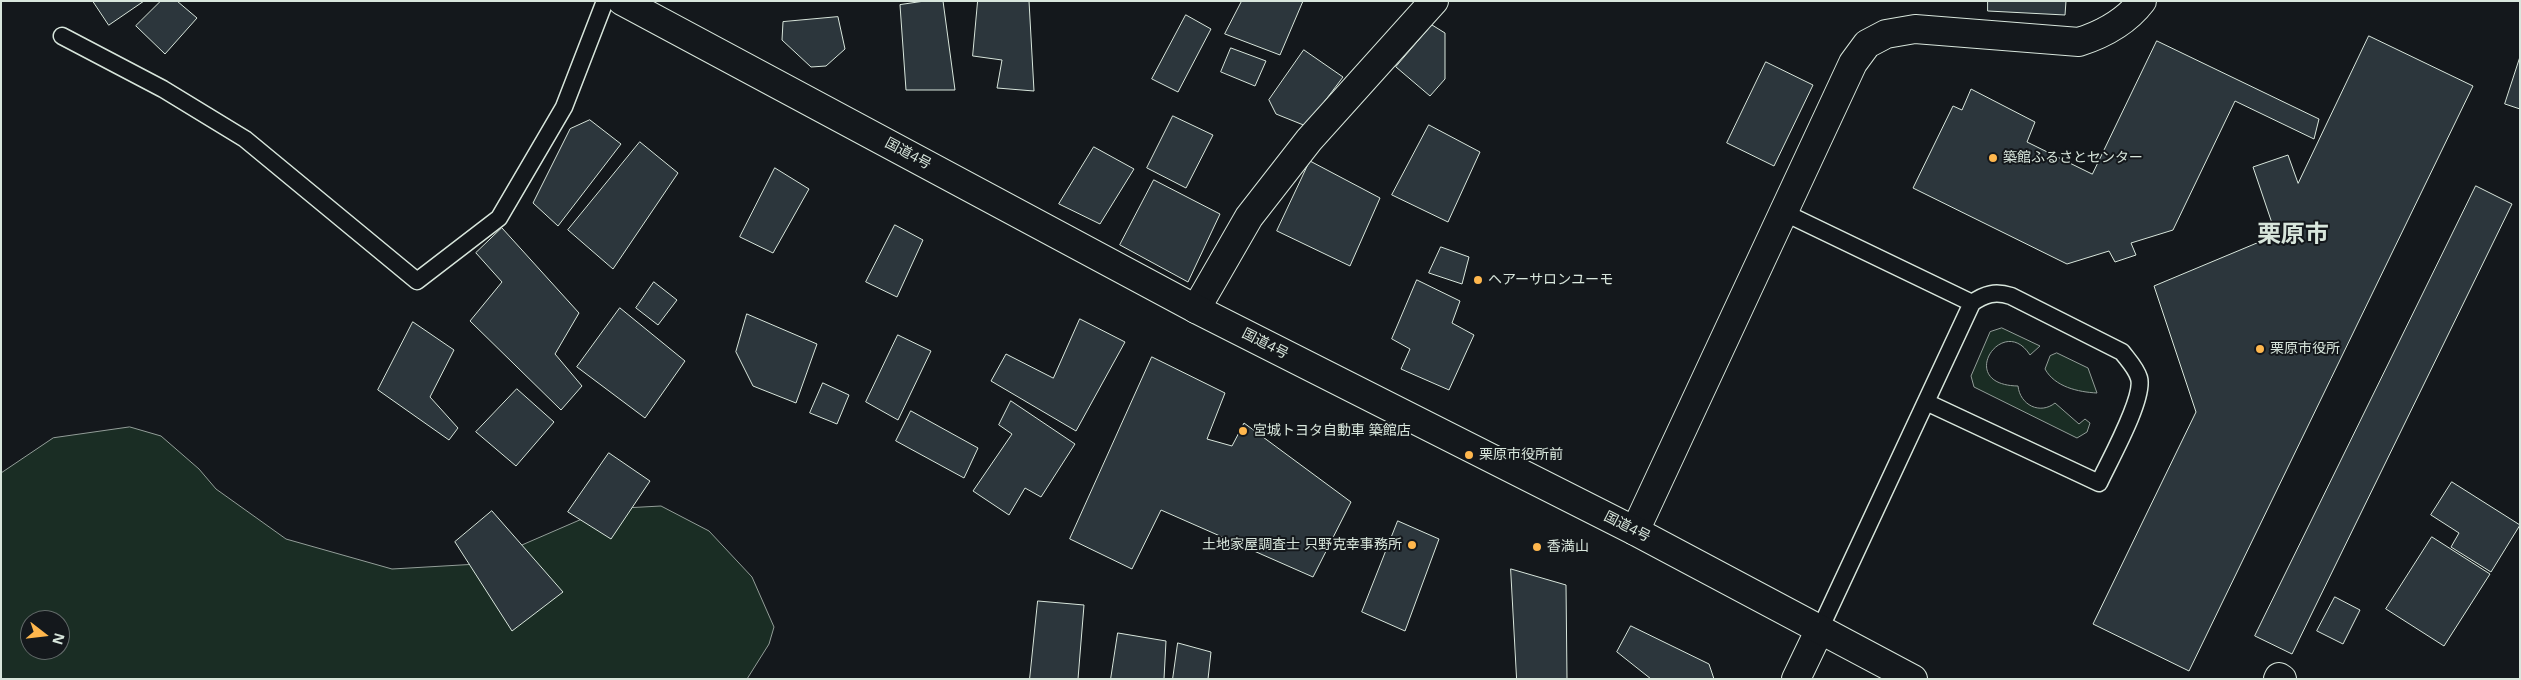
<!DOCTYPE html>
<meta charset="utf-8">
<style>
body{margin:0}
#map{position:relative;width:2521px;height:680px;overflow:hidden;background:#14181c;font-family:"Open Sans",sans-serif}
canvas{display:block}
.frame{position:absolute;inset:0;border:2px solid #d8e6dc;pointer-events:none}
.north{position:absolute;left:20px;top:610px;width:50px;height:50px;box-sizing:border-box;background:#14181c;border:1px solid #626a69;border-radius:50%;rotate:106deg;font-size:14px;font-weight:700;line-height:20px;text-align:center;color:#d8e6dc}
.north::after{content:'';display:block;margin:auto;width:18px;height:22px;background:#ffb74d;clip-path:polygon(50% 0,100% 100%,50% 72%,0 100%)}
</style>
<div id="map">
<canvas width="2521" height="680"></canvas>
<div class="frame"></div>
<div class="north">N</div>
</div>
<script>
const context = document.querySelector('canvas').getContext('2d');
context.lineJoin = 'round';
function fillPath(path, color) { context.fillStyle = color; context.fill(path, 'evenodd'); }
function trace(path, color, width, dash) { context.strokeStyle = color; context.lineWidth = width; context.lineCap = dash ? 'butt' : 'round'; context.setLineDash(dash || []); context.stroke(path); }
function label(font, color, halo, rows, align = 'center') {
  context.font = font + ' "Open Sans","Noto Sans JP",sans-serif'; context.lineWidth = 4; context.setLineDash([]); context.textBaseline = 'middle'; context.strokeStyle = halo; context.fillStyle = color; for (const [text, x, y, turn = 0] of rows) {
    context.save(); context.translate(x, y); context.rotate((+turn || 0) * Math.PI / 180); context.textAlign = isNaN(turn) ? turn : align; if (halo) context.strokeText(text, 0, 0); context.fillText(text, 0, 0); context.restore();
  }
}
const green = new Path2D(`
 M 2002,328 L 2040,346 L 2030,355 C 2003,312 1954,385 2018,386 C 2020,405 2040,415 2055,403 L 2079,424 L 2085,419 L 2090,423 L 2087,432 L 2077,438 L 1974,387 L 1971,376 L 1990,332 Z
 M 2057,353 L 2088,368 L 2097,393 C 2078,392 2055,387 2045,369 L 2050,356 Z
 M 130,427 L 161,436 L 199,469 L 216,489 L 286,539 L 392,569 L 478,564 L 605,509 L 661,506 L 709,531 L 752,577 L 774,627 L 769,644 L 747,679 L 1,679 L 1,473 L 53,438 ZM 30,620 L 60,620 L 60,650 L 30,650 Z`);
fillPath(green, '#1a2d24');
trace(green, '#939e99', 1);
const building = new Path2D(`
 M 93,1 L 144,1 L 109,25 Z
 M 161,1 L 177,1 L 197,18 L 165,54 L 136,26 Z
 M 925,1 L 943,1 L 955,90 L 906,90 L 900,5 Z
 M 978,1 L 1029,1 L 1034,91 L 997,88 L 1002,60 L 973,56 Z
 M 1242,1 L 1303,1 L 1280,55 L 1225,34 Z
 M 1988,1 L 2066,1 L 2065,15 L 1988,11 Z
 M 1186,15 L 1211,29 L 1178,92 L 1152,79 Z
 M 838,17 L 845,49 L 826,66 L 811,67 L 782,40 L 783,22 Z
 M 1432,25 L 1445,33 L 1445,79 L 1430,96 L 1396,67 Z
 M 2369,36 L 2473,86 L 2189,671 L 2093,624 L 2196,412 L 2154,286 L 2276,235 L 2253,167 L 2288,155 L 2298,183 Z
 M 2157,41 L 2319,119 L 2314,139 L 2235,101 L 2173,230 L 2131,243 L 2136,255 L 2115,262 L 2109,251 L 2067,264 L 1913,188 L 1953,106 L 1962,110 L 1971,89 L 2035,122 L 2027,142 L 2092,174 Z
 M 1231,48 L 1266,61 L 1255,86 L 1221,72 Z
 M 1304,50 L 1343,77 L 1306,126 L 1276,114 L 1269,100 Z
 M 2520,57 L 2520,109 L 2505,104 Z
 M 1766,62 L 1813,85 L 1774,166 L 1727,143 Z
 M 1173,116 L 1213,135 L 1186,188 L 1147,168 Z
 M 590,120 L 621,144 L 558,226 L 533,203 L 570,129 Z
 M 1429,125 L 1480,152 L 1448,222 L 1392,195 Z
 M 640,142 L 678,173 L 613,269 L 568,230 Z
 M 1094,147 L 1134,169 L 1100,224 L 1059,204 Z
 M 1310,161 L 1380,198 L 1350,266 L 1277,231 Z
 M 775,168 L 809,189 L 773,253 L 740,237 Z
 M 1154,180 L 1220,214 L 1188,282 L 1120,245 Z
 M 2476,186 L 2512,204 L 2292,654 L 2255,636 Z
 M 895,225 L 923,240 L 897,297 L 866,282 Z
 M 502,228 L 579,313 L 555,354 L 582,386 L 561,410 L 470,321 L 502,282 L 476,253 Z
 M 1441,247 L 1469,257 L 1462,284 L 1429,273 Z
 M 1417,280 L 1460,301 L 1452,323 L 1474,335 L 1449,390 L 1401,369 L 1410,349 L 1392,339 Z
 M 654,282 L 677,300 L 658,325 L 636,308 Z
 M 620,308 L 685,361 L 645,418 L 577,367 Z
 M 747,314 L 817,344 L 796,403 L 753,386 L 736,352 Z
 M 1080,319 L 1125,342 L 1076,431 L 991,381 L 1006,354 L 1053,378 Z
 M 413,322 L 454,350 L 430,397 L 458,428 L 449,440 L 378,390 Z
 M 898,335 L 931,351 L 898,420 L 866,402 Z
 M 1152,357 L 1225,393 L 1207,439 L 1232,446 L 1244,423 L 1351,502 L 1313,577 L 1161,510 L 1132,569 L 1070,539 Z
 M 823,383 L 849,395 L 837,424 L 810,413 Z
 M 517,389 L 554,422 L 516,466 L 476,432 Z
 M 1011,401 L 1075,444 L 1041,497 L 1025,488 L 1009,515 L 973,491 L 1012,434 L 999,425 Z
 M 911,411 L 978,448 L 964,478 L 896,441 Z
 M 609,453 L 650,481 L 611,539 L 568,512 Z
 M 2452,482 L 2520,525 L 2491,572 L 2451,547 L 2459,533 L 2431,515 Z
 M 492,511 L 563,592 L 512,631 L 455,542 Z
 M 1398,521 L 1439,539 L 1405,631 L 1362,612 Z
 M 2432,537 L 2490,574 L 2444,646 L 2386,609 Z
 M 1511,569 L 1566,585 L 1567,679 L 1517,679 Z
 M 2335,597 L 2360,610 L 2343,644 L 2317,631 Z
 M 1038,601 L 1084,605 L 1078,679 L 1030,679 Z
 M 1631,626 L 1709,664 L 1714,679 L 1651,679 L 1617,652 Z
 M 1118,633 L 1166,641 L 1164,679 L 1111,679 Z
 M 1178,643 L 1211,652 L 1208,679 L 1173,679 Z`);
fillPath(building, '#2c363c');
trace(building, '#d8e6dc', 1);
const service = new Path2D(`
 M 62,36 L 163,89 L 245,139 L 417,281 L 499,218 L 564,107 L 605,1
 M 1783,212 L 1972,303 L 1820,629
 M 1926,402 L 2099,483 C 2108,463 2145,398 2139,378 C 2136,368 2128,360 2122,352 L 2011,296 C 1995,291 1985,294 1972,303`);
const minor = new Path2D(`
 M 1196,309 L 1249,217 L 1309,140 L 1434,1
 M 2278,679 L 2279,677 L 2282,679`);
const tertiary = new Path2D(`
 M 1635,531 L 1853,63 L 1867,44 L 1886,34 L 1915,29 L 2079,42 C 2104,34 2126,22 2142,1
 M 1796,679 L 1820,629`);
const trunk = new Path2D(`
 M 622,1 L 1196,309 L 1635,531 L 1913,679`);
trace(service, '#d8e6dc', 19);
trace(minor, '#d8e6dc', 30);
trace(tertiary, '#d8e6dc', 30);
trace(trunk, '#d8e6dc', 30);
trace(service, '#14181c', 16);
trace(minor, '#14181c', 28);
trace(tertiary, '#14181c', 28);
trace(trunk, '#14181c', 28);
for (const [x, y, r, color] of [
 [1993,158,5,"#ffb74d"],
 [1478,280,5,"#ffb74d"],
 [2260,349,5,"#ffb74d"],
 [1243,431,5,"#ffb74d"],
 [1469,455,5,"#ffb74d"],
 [1412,545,5,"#ffb74d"],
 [1537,547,5,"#ffb74d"]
]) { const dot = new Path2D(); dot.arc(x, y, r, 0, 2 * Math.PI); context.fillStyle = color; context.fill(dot); trace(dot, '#14181c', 2); }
label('14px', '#d8e6dc', '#14181c', [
 ["国道4号",908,154,28],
 ["国道4号",1265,344,27],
 ["国道4号",1627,527,27]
]);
label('14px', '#d8e6dc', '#14181c', [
 ["築館ふるさとセンター",2003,158],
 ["ヘアーサロンユーモ",1488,280],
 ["栗原市役所",2270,349],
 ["宮城トヨタ自動車 築館店",1253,431],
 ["栗原市役所前",1479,455],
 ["土地家屋調査士 只野克幸事務所",1402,545,"right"],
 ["香満山",1547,547]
], 'left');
label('bold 24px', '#d8e6dc', '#14181c', [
 ["栗原市",2293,235]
]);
</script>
